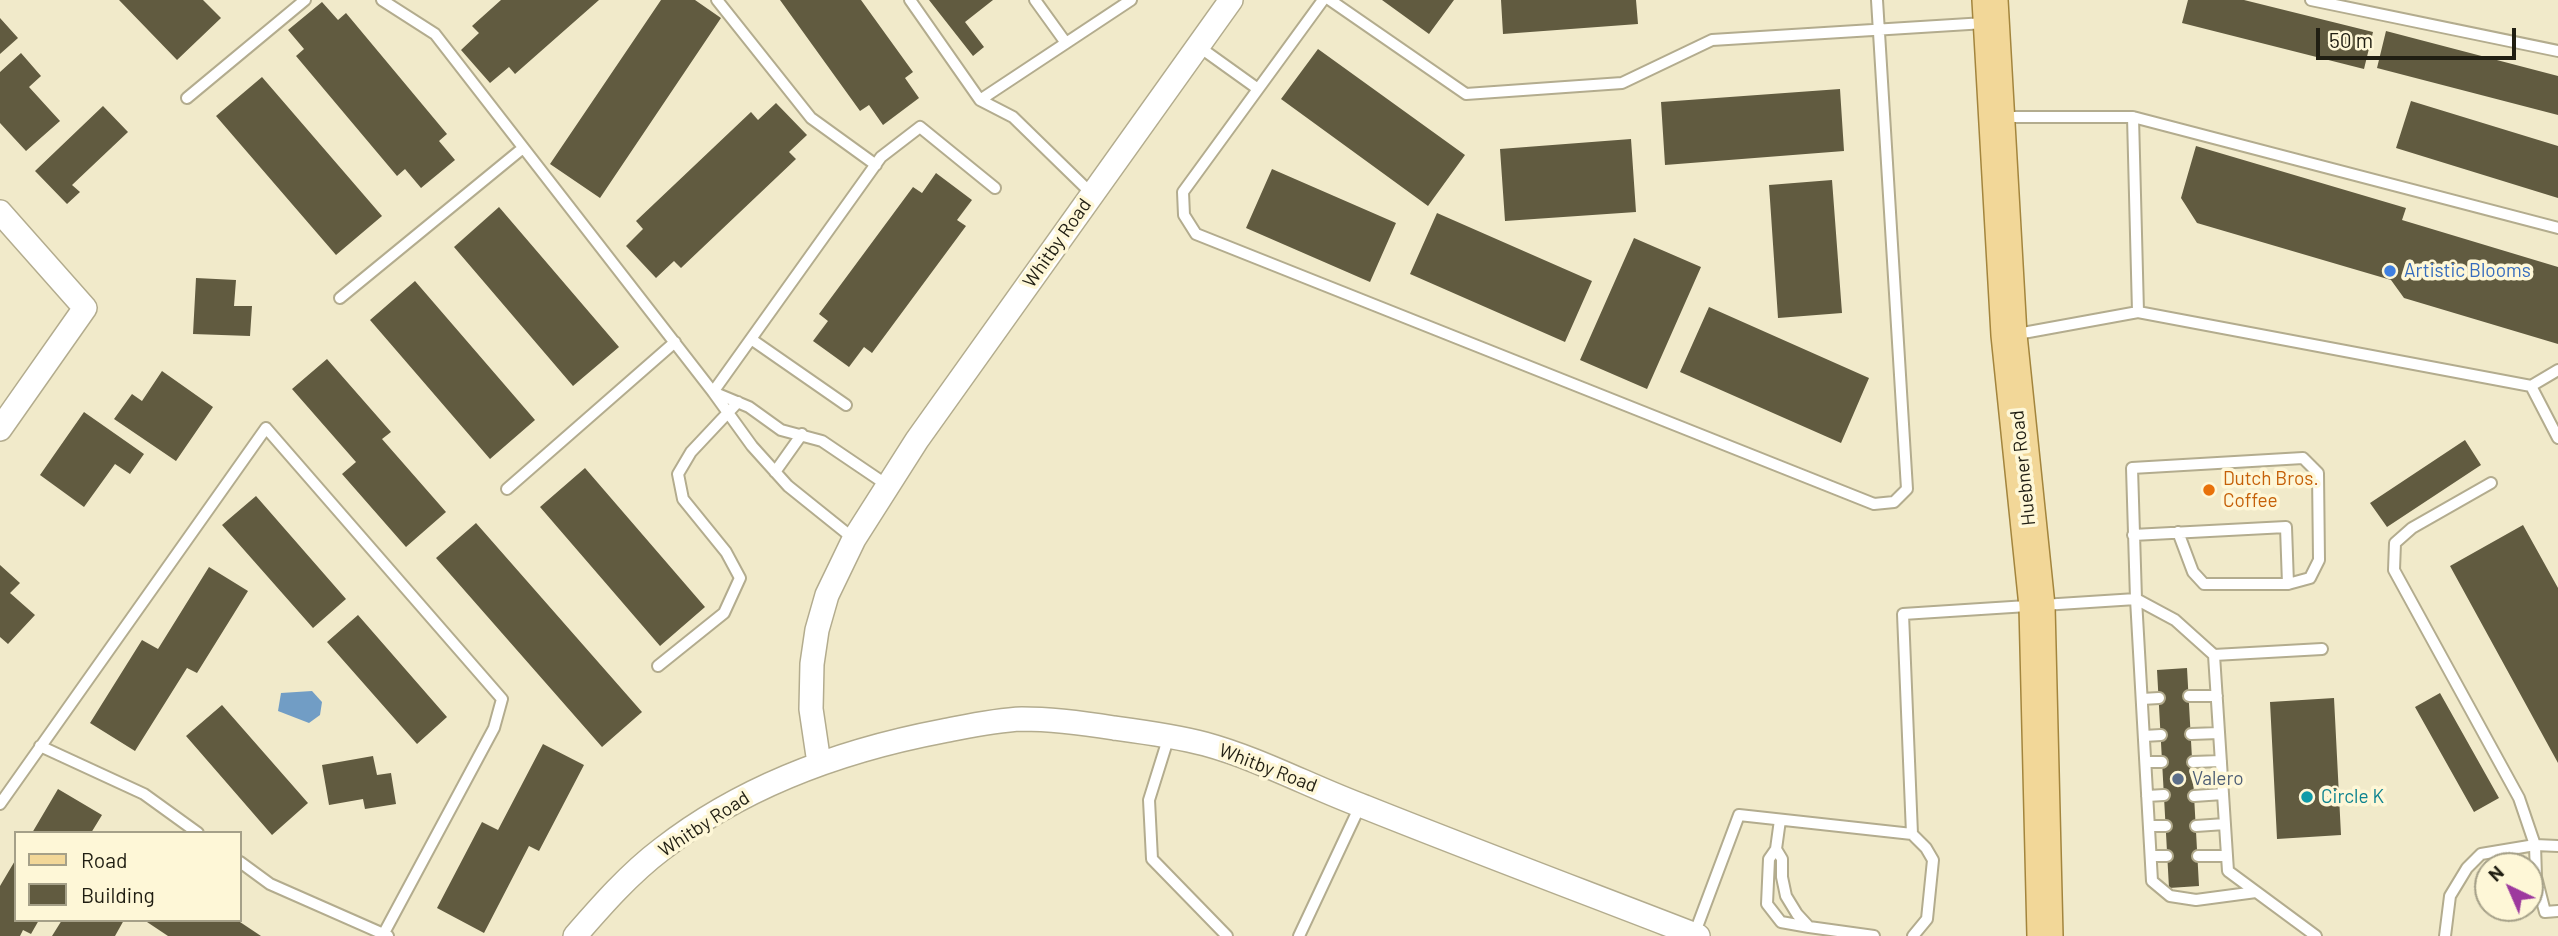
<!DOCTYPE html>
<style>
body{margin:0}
#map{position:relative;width:2558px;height:936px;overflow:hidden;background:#f1eaca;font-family:Barlow,sans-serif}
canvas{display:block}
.legend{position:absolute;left:14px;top:831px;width:228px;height:91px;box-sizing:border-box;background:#fef7d7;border:2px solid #a5a088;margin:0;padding:9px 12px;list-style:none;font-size:21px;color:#201e12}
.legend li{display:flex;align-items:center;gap:14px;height:35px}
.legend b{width:35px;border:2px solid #a5a088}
.north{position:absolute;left:2474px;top:852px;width:70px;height:70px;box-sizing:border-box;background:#fef7d7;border:2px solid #a5a088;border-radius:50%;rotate:316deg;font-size:19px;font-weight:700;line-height:28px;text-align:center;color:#201e12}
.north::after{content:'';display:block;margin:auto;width:24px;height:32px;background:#9d399e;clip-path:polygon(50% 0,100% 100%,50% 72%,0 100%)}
.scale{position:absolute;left:2316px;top:28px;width:200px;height:32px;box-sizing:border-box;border:4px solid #201e12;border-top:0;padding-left:9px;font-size:21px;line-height:24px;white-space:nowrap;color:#201e12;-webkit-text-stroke:5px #fef7d7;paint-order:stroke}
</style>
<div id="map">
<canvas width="2558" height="936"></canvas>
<ul class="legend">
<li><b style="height:9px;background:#f2d798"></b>Road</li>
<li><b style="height:19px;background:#615b40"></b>Building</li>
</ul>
<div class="north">N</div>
<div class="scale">50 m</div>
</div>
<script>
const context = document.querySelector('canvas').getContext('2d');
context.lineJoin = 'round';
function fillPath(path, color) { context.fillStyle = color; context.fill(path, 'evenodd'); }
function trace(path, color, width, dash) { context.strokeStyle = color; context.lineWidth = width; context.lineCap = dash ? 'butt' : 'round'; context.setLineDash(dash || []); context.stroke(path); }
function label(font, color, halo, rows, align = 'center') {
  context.font = font + ' Barlow,sans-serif'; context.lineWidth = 7; context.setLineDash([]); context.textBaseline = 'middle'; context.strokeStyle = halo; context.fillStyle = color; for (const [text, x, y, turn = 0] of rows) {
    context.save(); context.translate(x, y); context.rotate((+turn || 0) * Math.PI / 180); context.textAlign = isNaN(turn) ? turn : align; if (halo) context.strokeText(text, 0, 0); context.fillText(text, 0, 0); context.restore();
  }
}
fillPath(new Path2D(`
 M 312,691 L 322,702 L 320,715 L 309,723 L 278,711 L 281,693 Z`), '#719dc5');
fillPath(new Path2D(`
 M 119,0 L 203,0 L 221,18 L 177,60 Z
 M 501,0 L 599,0 L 515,74 L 509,67 L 490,83 L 461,50 L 479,33 L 472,26 Z
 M 661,0 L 695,0 L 721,18 L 600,198 L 550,164 Z
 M 780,0 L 861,0 L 913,72 L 905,78 L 919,98 L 883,125 L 869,105 L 860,111 Z
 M 929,0 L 993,0 L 965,22 L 984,47 L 973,56 Z
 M 1382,0 L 1454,0 L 1429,34 Z
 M 1501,0 L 1636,0 L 1638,24 L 1503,34 Z
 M 2188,0 L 2244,0 L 2373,32 L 2364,69 L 2182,23 Z
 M 322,2 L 338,20 L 346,13 L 447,134 L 439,141 L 455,160 L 421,188 L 405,169 L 397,176 L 296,56 L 304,49 L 288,30 Z
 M 0,18 L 18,38 L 0,54 Z
 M 2386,31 L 2558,76 L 2558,115 L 2377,68 Z
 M 1318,49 L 1465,155 L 1428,206 L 1281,99 Z
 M 21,53 L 41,76 L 29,87 L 60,121 L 26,151 L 0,123 L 0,72 Z
 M 262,77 L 382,216 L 336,255 L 216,116 Z
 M 1840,89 L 1844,151 L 1665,165 L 1661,102 Z
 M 2411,101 L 2558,146 L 2558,198 L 2396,148 Z
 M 776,103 L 807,135 L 789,152 L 796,159 L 681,268 L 674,261 L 656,278 L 626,246 L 643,229 L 636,221 L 751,112 L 758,120 Z
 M 103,106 L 128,132 L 72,185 L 80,192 L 67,204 L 35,171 Z
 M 1631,139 L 1636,212 L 1505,221 L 1500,149 Z
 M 2196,146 L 2406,208 L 2402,220 L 2558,267 L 2558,344 L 2404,298 L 2391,280 L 2197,223 L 2181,198 Z
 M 1272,169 L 1396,223 L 1370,282 L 1246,228 Z
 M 936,173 L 972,200 L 957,220 L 966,226 L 872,353 L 864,347 L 849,367 L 813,341 L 828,321 L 819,314 L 913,187 L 922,193 Z
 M 1832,180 L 1842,313 L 1778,318 L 1769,185 Z
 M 499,207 L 619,347 L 573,386 L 454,247 Z
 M 1437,213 L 1592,281 L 1565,342 L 1410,274 Z
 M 1634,238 L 1701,267 L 1647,389 L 1580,360 Z
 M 196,278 L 236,280 L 234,306 L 252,306 L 250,336 L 193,334 Z
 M 415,281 L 535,420 L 490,459 L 370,320 Z
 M 1709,307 L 1869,378 L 1841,443 L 1680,372 Z
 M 327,359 L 391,432 L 382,439 L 446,512 L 406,547 L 342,474 L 356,462 L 292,389 Z
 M 162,371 L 213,407 L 176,461 L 114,419 L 132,394 L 142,401 Z
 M 84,412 L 144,454 L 130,474 L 115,464 L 84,507 L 40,475 Z
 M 2465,440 L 2481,465 L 2387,527 L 2370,503 Z
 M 585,468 L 705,607 L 660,646 L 540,507 Z
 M 256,496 L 346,599 L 313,628 L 222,525 Z
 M 476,523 L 642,712 L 602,747 L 436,558 Z
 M 2523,525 L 2558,588 L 2558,763 L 2450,566 Z
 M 0,565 L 20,583 L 10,593 L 35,615 L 8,644 L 0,637 Z
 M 209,567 L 248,591 L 197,673 L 187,668 L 135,751 L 90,723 L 142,640 L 158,649 Z
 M 358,615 L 447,717 L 417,744 L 327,642 Z
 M 2187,668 L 2199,886 L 2169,888 L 2157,670 Z
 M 2440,693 L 2499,798 L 2474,812 L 2415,707 Z
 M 2334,698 L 2341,835 L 2277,839 L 2270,702 Z
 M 222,705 L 308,803 L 272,835 L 186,736 Z
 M 543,744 L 584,765 L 539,851 L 529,846 L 484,933 L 437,908 L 482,822 L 498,830 Z
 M 373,756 L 377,775 L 391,773 L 396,804 L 365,809 L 363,799 L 329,805 L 322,765 Z
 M 58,789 L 102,815 L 91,833 L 32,833 Z
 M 16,859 L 16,920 L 39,920 L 31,934 L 23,930 L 20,936 L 0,936 L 0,886 Z
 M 62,920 L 124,920 L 115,936 L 52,936 Z
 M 144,920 L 237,920 L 261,936 L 168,936 Z`), '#615b40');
const service = new Path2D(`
 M 382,0 L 435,34 L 713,392 L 752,446 L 788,486 L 854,539
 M 717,0 L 811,118 L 876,165
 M 910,0 L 980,100 L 1013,117 L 1092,194
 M 1035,0 L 1066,43
 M 1323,0 L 1183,192 L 1184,215 L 1196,234 L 1874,504 L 1894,502 L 1907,489 L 1877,0
 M 1330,0 L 1466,94 L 1622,83 L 1712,40 L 1985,23
 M 2311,0 L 2558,51
 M 1198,46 L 1258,89
 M 187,98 L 305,0
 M 980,100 L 1131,0
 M 2001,117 L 2133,117 L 2558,228
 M 2133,117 L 2138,312
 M 340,298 L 523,148
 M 2012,335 L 2138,312 L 2531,386 L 2558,438
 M 751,339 L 846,405
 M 2531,386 L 2558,370
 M 713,392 L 881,157 L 920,127 L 995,188
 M 713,392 L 749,407 L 781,430 L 822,441 L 887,485
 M 775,472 L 802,434
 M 2491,483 L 2412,528 L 2395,543 L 2394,570 L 2519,798 L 2535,845 L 2536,877 L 2545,912 L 2558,911
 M 507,489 L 675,342
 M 2178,532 L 2193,572 L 2204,584 L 2288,584 L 2310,578 L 2319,560 L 2318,473 L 2303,458 L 2132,468 L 2136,599 L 2152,881 L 2170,896 L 2196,900 L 2256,892
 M 2133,535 L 2286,527 L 2288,584
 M 2214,655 L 2322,649
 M 658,666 L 724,613 L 740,578 L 726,552 L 683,499 L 678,474 L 691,452 L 738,402
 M 2189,696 L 2217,696
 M 2142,699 L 2159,698
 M 2191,734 L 2219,733
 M 1169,736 L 1149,800 L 1152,859 L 1227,936
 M 2144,736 L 2161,735
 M 40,746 L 144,794 L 198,833
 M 2146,762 L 2162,762
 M 2193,762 L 2221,761
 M 2147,796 L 2164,795
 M 2194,796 L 2223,794
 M 0,804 L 266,428 L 502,699 L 494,728 L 384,933
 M 1780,820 L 1776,849 L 1782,859 L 1782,877 L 1786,896 L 1797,914 L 1809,927 L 1874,936
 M 2149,826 L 2166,826
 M 2196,826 L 2225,824
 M 1912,834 L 1926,848 L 1933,860 L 1927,919 L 1913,936
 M 1776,849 L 1769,859 L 1767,904 L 1781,922 L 1809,927
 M 2151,856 L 2167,856
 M 2198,856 L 2227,856
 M 240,862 L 270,884 L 388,936
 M 1694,935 L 1739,815 L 1912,834 L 1903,614 L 2136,599 L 2175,620 L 2214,655 L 2228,871 L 2316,936
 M 1299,936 L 1360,806
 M 2445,936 L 2450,896 L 2467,868 L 2481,854 L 2535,845 L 2558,846`);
const minor = new Path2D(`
 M 0,212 L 85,308 L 0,429
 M 819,763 L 811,709 L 812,664 L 817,630 L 827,595 L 854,539 L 917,440 L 1231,0
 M 575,936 C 602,905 629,874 662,849 C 743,786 843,750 943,731 C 969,726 995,720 1022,719 C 1053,719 1083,723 1114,728 C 1144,732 1175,736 1205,744 C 1260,759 1311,787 1365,807 C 1475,851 1587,893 1698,936`);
const primary = new Path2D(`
 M 1990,0 L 2009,335 L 2037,606 L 2045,936`);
trace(service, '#b3ac8e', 14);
trace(minor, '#b3ac8e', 26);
trace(primary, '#a3853d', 38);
trace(service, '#fff', 10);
trace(minor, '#fff', 23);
trace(primary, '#f2d798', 35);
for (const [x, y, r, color] of [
 [2390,271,7,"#3f7fe0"],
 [2209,490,7,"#e8710a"],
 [2178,779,7,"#5c6f8a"],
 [2307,797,7,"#0f9aa8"]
]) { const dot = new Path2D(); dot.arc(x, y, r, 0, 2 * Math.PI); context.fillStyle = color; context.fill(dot); trace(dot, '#fef7d7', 2.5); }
label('19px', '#201e12', '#fef7d7', [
 ["Whitby Road",1057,243,-55],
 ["Huebner Road",2023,468,-96],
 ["Whitby Road",1268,768,21],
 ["Whitby Road",704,824,-33]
]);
label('19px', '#366cbe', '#fef7d7', [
 ["Artistic Blooms",2404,271]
], 'left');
label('19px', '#c56008', '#fef7d7', [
 ["Dutch Bros.",2223,479],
 ["Coffee",2223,501]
], 'left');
label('19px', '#4e5e75', '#fef7d7', [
 ["Valero",2192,779]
], 'left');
label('19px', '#0d838f', '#fef7d7', [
 ["Circle K",2321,797]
], 'left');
</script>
